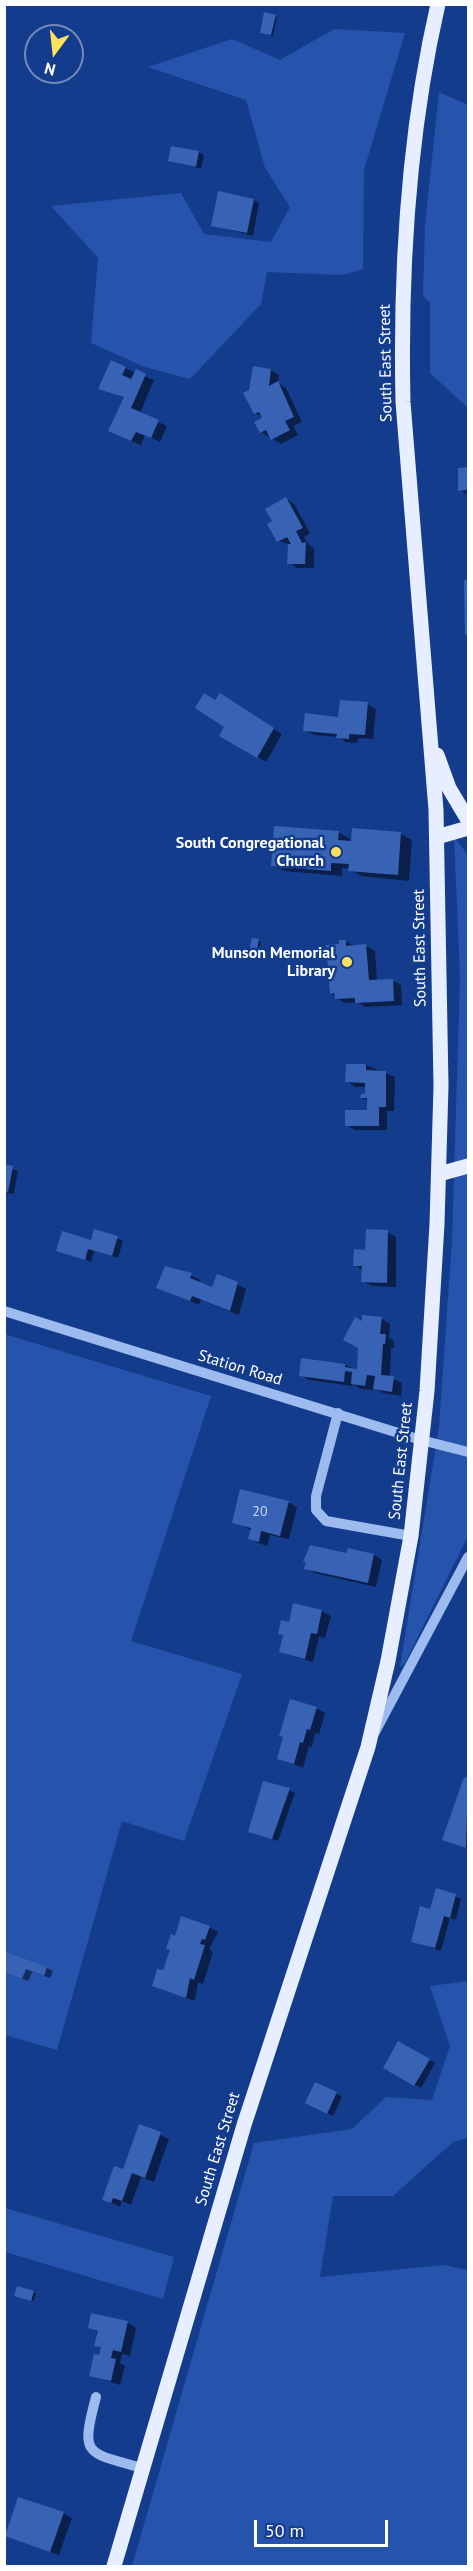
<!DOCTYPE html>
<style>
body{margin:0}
#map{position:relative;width:473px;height:2571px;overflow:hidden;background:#143c8d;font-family:"PT Sans",sans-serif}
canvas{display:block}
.frame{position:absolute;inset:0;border:6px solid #fff;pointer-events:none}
.north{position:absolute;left:24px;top:24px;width:60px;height:60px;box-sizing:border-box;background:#143c8d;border:2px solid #728abb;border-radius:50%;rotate:195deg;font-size:16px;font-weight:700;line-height:24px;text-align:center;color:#fff}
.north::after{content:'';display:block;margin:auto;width:21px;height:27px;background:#ffe15d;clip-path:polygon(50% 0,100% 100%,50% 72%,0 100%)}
.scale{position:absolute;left:254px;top:2520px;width:134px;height:27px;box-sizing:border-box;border:3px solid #fff;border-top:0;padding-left:8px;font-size:18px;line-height:21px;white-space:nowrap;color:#fff;-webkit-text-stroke:4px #143c8d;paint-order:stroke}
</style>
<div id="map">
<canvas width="473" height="2571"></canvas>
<div class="frame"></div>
<div class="north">N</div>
<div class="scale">50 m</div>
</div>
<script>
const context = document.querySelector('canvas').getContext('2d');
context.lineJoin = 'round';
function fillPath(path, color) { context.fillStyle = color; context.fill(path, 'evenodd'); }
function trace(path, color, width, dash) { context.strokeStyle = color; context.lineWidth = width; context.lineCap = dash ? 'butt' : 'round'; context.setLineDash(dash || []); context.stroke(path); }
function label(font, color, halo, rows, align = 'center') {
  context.font = font + ' "PT Sans",sans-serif'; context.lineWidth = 5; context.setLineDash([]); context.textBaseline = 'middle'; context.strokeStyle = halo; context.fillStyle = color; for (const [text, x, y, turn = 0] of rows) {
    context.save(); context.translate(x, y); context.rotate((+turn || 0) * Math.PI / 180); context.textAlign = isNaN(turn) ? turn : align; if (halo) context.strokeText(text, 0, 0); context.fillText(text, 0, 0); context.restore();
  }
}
fillPath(new Path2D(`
 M 334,29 L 405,33 L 364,170 L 363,269 L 343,275 L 267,272 L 261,304 L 190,379 L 145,367 L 91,343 L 98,258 L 51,206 L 181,193 L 204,234 L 271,242 L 290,207 L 265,168 L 246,100 L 148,67 L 232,39 L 280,60 Z
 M 439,92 L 468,105 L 468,408 L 430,373 L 430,302 L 423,296 L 425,225 Z
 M 454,837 L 468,855 L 468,1536 L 405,1663 L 400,1667 L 439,1427 L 452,1241 L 460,978 Z
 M 4,1334 L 211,1396 L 131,1641 L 242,1674 L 184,1841 L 122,1821 L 57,2050 L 5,2035 Z
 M 468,1981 L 468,2138 L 453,2142 L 393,2196 L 333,2196 L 320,2277 L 444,2265 L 468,2270 L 468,2566 L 132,2566 L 254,2143 L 352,2129 L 386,2097 L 432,2100 L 450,2046 L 430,1986 Z
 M 5,2208 L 174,2257 L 163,2299 L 5,2252 Z`), '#2654ac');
fillPath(new Path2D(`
 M 275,16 L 277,17 L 273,36 L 264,33 Z
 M 198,152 L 204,155 L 201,169 L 170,161 Z
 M 254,200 L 259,203 L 253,236 L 213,225 Z
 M 125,368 L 154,380 L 140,413 L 167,426 L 160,442 L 145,435 L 141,445 L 119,436 L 125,398 L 100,388 Z
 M 271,370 L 279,375 L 278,383 L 286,388 L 302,422 L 293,426 L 298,435 L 281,444 L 261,432 L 265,419 L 255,413 L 251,391 Z
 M 459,469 L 468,469 L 468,495 L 460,490 Z
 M 286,499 L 294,504 L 310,533 L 304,537 L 309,545 L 314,548 L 314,568 L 297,568 L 289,563 L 289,544 L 278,541 L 274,522 Z
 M 465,581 L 468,581 L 468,635 L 467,634 Z
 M 229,700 L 282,734 L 266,762 L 221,736 L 226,727 L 216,701 Z
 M 367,704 L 376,709 L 373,739 L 358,738 L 357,743 L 346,742 L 338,737 L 314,735 L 305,730 L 340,718 Z
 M 353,830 L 401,834 L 412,840 L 409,881 L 361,876 L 350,869 L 342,868 L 342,876 L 284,871 L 272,865 L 338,832 L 350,839 L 349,848 L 352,848 Z
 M 258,941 L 261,942 L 258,955 L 253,954 Z
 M 346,941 L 355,947 L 366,946 L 375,951 L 377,981 L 392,980 L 401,985 L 402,1005 L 365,1007 L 357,1002 L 345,1003 L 336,998 L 331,993 L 341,946 Z
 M 366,1065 L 395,1077 L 394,1111 L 387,1111 L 387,1130 L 355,1130 L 346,1125 L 369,1112 L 369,1101 L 362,1098 L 366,1095 L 366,1087 L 355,1087 L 347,1081 Z
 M 4,1166 L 18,1171 L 14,1194 L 4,1192 Z
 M 388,1232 L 396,1237 L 396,1287 L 372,1286 L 363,1281 L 363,1270 L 355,1265 Z
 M 117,1238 L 123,1241 L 118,1258 L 94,1251 L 91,1262 L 58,1250 Z
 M 179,1269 L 200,1280 L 199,1283 L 213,1289 L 237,1284 L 246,1289 L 239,1315 L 201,1300 L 199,1305 L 158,1287 Z
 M 382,1319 L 390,1324 L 389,1338 L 394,1341 L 394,1348 L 391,1348 L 390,1377 L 402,1383 L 401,1396 L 383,1393 L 374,1388 L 374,1390 L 361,1389 L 353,1384 L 352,1386 L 309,1380 L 301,1375 L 345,1365 L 358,1370 L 364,1323 Z
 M 288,1502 L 297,1507 L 289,1539 L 270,1535 L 267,1546 L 258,1543 L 250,1538 L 252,1530 L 233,1522 Z
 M 348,1555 L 374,1555 L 382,1560 L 376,1587 L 315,1573 L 306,1568 Z
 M 294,1605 L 322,1611 L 331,1616 L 325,1638 L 319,1637 L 313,1662 L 280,1652 L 284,1636 L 280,1633 L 290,1624 Z
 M 316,1708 L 325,1713 L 319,1734 L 315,1733 L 312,1747 L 309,1746 L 303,1768 L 279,1758 Z
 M 465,1779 L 468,1780 L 468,1849 L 444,1840 Z
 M 289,1790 L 295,1793 L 278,1841 L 250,1831 Z
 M 437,1890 L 461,1899 L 456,1920 L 450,1918 L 441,1951 L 412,1941 L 431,1911 Z
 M 209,1927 L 218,1932 L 209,1949 L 213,1952 L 203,1984 L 198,1982 L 195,2001 L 153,1986 L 164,1972 L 176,1938 Z
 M 7,1953 L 47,1968 L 53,1971 L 50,1978 L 32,1972 L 28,1981 L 7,1973 L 4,1959 Z
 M 399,2043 L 435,2063 L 421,2088 L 385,2068 Z
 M 336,2093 L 342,2097 L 333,2116 L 313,2106 Z
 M 140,2126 L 169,2139 L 154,2182 L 141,2177 L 131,2205 L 122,2201 L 120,2207 L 104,2199 L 124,2171 Z
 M 33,2292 L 36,2293 L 34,2301 L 18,2296 Z
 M 128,2323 L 136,2328 L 130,2356 L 122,2354 L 120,2363 L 125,2366 L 120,2385 L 91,2375 L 102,2348 L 96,2345 L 99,2333 L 89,2327 Z
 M 63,2513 L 72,2518 L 59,2555 L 7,2536 Z`), '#0007');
fillPath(new Path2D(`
 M 264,12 L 276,15 L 271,35 L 260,33 Z
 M 171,146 L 199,151 L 196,167 L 168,161 Z
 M 218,191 L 254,199 L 247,233 L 211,226 Z
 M 111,360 L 126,367 L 122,375 L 131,379 L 136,369 L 146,374 L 131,408 L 159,420 L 151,438 L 136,432 L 131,441 L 108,431 L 124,397 L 98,389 Z
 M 253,366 L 271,369 L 269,386 L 278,381 L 294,417 L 285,421 L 290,430 L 271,440 L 266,430 L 260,433 L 254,422 L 262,418 L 259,412 L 254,414 L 243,393 L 249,390 Z
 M 468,467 L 468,490 L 458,491 L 458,468 Z
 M 286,497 L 303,528 L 296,531 L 302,543 L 306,542 L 305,564 L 287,564 L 288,544 L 291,544 L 287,537 L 277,542 L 267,524 L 272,521 L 265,509 Z
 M 468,579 L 468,635 L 465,635 L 464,580 Z
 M 204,693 L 215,700 L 220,693 L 274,728 L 257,758 L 219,736 L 224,727 L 195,708 Z
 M 340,700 L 368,702 L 365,735 L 349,734 L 349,739 L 336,738 L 337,734 L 303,731 L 305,713 L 338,717 Z
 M 274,826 L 339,831 L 338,840 L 351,841 L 352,828 L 401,832 L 398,875 L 348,871 L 349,864 L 331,863 L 331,871 L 271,866 Z
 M 252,938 L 259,939 L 256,955 L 249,953 Z
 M 339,940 L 346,940 L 346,946 L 366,944 L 369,980 L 393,979 L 394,1001 L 355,1003 L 355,998 L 335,999 L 334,993 L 330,994 L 326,945 L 339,944 Z
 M 346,1064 L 366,1064 L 366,1070 L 386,1071 L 386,1107 L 379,1107 L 379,1126 L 345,1126 L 345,1110 L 367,1110 L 367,1098 L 360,1098 L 361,1094 L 365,1094 L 365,1083 L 345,1082 Z
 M 4,1164 L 13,1166 L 8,1192 L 4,1191 Z
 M 94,1229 L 118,1236 L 112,1256 L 88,1249 L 85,1260 L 56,1251 L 62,1231 L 91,1240 Z
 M 366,1229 L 388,1230 L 387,1283 L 361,1282 L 362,1266 L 353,1266 L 354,1249 L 365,1250 Z
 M 165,1266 L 192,1273 L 190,1278 L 212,1287 L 217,1274 L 238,1282 L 230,1311 L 192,1296 L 190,1301 L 156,1288 Z
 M 362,1315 L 382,1317 L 380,1334 L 386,1334 L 385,1344 L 383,1344 L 381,1375 L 394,1376 L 392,1392 L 373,1389 L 375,1376 L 367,1375 L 365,1386 L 351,1384 L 352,1372 L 345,1371 L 344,1382 L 299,1376 L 301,1358 L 345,1364 L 345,1367 L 357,1369 L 358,1348 L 343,1340 L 355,1317 L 362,1321 Z
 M 240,1489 L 289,1501 L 280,1536 L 261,1531 L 259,1542 L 248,1539 L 251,1528 L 232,1523 Z
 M 310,1545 L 346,1553 L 348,1548 L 374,1554 L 368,1583 L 304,1569 L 306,1562 L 303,1562 Z
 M 293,1603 L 322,1610 L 317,1634 L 311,1633 L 305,1659 L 279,1652 L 283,1635 L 278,1634 L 281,1620 L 289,1622 Z
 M 290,1699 L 317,1707 L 310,1730 L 307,1729 L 303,1743 L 300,1742 L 294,1764 L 277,1759 L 283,1737 L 279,1736 Z
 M 464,1777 L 468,1778 L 466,1848 L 442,1840 Z
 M 263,1781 L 290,1788 L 272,1839 L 248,1832 Z
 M 436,1888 L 456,1894 L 450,1918 L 444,1916 L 435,1948 L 411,1942 L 420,1906 L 430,1909 Z
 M 181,1916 L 210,1926 L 205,1940 L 202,1939 L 200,1944 L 205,1945 L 194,1980 L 190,1978 L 186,1998 L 152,1986 L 157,1969 L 163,1970 L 170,1950 L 166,1949 L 171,1934 L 175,1936 Z
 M 6,1952 L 47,1967 L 44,1976 L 26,1969 L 22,1979 L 4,1972 Z
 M 398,2041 L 430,2059 L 414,2086 L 383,2068 Z
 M 315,2082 L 337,2092 L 327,2114 L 305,2103 Z
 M 139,2124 L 161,2132 L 145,2178 L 132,2173 L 122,2201 L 113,2198 L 111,2203 L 102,2200 L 114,2166 L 123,2169 Z
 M 17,2286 L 34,2291 L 31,2301 L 14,2296 Z
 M 91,2313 L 128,2321 L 121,2352 L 113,2350 L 111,2358 L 116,2359 L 111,2381 L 89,2376 L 94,2354 L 99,2355 L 101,2347 L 94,2346 L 98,2331 L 88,2328 Z
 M 18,2497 L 64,2512 L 50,2552 L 5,2536 Z`), '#3862b4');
trace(new Path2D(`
 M 4,1311 L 421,1440 L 468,1452
 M 338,1413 L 316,1496 L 316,1510 L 326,1521 L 411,1536
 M 375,1732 L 468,1557
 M 96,2397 C 80,2457 86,2452 142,2468`), '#9ebbf0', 10);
trace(new Path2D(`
 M 437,755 L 449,788 L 468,820
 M 437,837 L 468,828
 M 439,1174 L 468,1166
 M 114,2566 L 244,2125 L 368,1747 L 388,1661 L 411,1536 L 427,1391 L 437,1224 L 441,1086 L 436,810 L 403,402 C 400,269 408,135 438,4`), '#e7eeff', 15);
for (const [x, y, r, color] of [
 [336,852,6,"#ffe15d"],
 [347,962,6,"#ffe15d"]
]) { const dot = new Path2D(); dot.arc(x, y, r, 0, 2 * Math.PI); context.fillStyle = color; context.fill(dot); trace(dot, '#143c8d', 2); }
label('14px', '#cdd8ec', null, [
 ["20",260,1512]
]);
label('16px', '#fff', '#143c8d', [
 ["South East Street",386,363,-91],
 ["South East Street",420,948,-91],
 ["Station Road",240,1368,17],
 ["South East Street",401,1461,-84],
 ["South East Street",218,2149,-73]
]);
label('bold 16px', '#fff', '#143c8d', [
 ["South Congregational",324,843],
 ["Church",324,861],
 ["Munson Memorial",335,953],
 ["Library",335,971]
], 'right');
</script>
